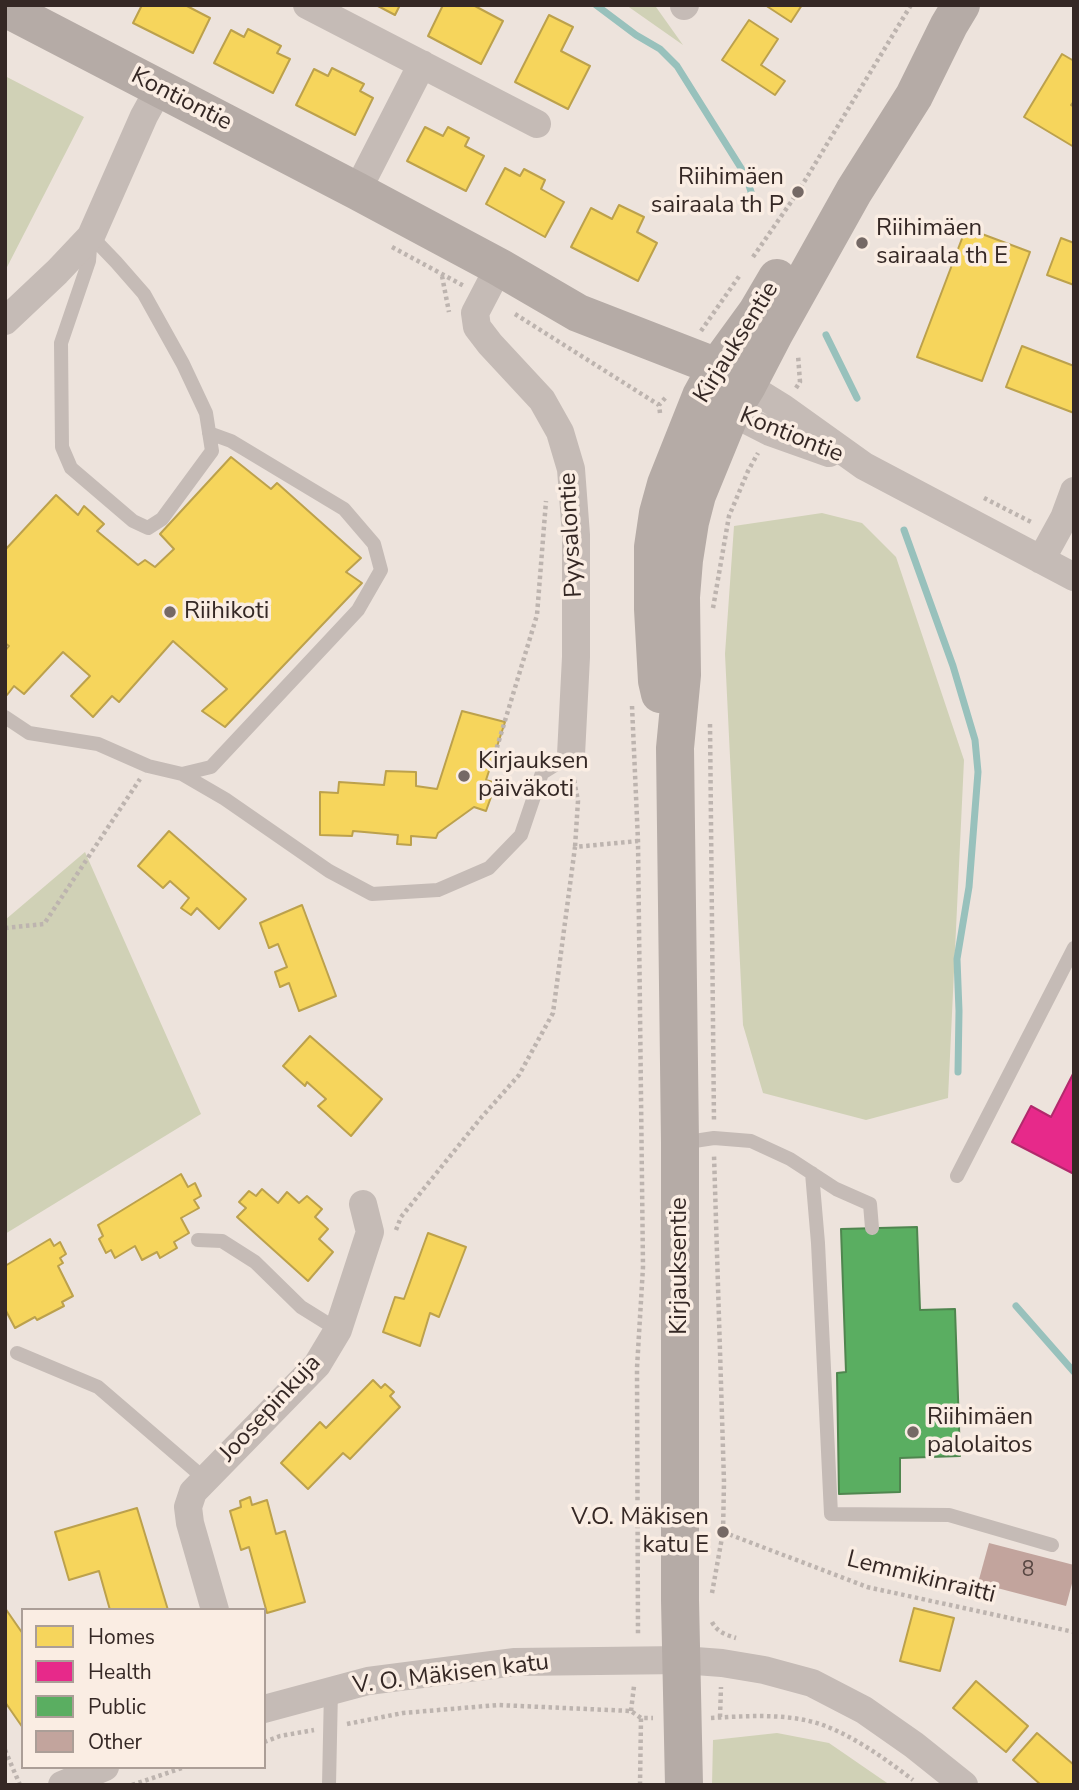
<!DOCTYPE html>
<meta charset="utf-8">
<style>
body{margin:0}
#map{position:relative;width:1079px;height:1790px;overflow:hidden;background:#ede3dc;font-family:"Nunito Sans",sans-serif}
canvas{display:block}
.frame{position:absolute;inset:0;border:7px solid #352825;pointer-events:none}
.legend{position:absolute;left:21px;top:1608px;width:245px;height:161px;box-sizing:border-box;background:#faede3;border:2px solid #ab9e97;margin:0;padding:9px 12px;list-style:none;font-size:21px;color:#352825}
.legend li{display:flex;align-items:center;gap:14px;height:35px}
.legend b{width:35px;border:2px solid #ab9e97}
</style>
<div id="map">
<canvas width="1079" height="1790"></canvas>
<div class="frame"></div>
<ul class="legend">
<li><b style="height:19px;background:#f6d55c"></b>Homes</li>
<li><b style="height:19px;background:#e7298a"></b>Health</li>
<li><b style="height:19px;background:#5aae61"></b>Public</li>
<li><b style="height:19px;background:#c2a49d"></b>Other</li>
</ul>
</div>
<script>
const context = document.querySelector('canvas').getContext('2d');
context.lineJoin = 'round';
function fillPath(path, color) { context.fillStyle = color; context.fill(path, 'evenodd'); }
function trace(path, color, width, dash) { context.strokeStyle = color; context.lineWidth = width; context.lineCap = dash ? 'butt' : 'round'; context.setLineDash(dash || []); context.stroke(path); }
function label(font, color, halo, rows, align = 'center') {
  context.font = font + ' "Nunito Sans",sans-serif'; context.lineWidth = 7; context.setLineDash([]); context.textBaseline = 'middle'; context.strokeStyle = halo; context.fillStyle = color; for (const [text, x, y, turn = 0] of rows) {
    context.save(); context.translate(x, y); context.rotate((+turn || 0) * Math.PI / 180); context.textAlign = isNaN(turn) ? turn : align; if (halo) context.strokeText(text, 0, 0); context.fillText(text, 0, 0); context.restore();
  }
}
fillPath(new Path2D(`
 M 626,5 L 657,5 L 656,7 L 683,45 Z
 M 5,76 L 84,117 L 5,271 Z
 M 822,513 L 862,523 L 896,557 L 964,760 L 948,1098 L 866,1120 L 763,1093 L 743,1025 L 725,654 L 734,526 Z
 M 85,852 L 201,1114 L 5,1234 L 5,920 Z
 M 777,1733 L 829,1743 L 890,1785 L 712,1785 L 713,1740 Z`), '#d0d1b6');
const homes = new Path2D(`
 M 142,5 L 185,5 L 210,18 L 193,53 L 133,23 Z
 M 376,5 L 400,5 L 395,15 Z
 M 443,5 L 473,5 L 503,21 L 481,64 L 428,36 Z
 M 765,5 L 802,5 L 791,22 Z
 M 549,15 L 573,27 L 561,51 L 590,66 L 568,109 L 515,82 Z
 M 749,20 L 778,39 L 761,65 L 785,81 L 775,95 L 722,60 Z
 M 248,29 L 281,46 L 277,53 L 290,59 L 273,93 L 214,63 L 231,30 L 244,37 Z
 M 1062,54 L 1074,61 L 1074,101 L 1071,105 L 1074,107 L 1074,147 L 1024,117 Z
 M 332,68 L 364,84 L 360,91 L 373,98 L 355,135 L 296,105 L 314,69 L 328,76 Z
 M 425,127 L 443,136 L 448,127 L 469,138 L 465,146 L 484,156 L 466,191 L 407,161 Z
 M 505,168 L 520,176 L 524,169 L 545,180 L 541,189 L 564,202 L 545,237 L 486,204 Z
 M 619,205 L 644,217 L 637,232 L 657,243 L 638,281 L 571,247 L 591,208 L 612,219 Z
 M 966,228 L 1030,252 L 982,381 L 917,357 Z
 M 1061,238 L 1074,243 L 1074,285 L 1047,275 Z
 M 1022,346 L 1074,366 L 1074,413 L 1006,387 Z
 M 231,457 L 271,489 L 277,483 L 361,558 L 346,572 L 362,583 L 225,727 L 202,711 L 227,689 L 173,641 L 119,702 L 112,696 L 93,717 L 71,696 L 90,676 L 63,652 L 24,694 L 14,686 L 7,695 L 5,693 L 5,651 L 9,646 L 5,643 L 5,550 L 56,495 L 78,515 L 84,506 L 104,524 L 97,531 L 138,565 L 145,560 L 155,567 L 174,549 L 160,534 Z
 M 462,711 L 505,722 L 486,780 L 496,783 L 486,811 L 474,807 L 438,833 L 436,838 L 411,836 L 411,845 L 397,844 L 398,835 L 353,831 L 352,836 L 320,835 L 320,792 L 338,793 L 339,782 L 384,785 L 386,771 L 416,772 L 416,786 L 437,789 Z
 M 169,831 L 246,899 L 219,929 L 197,908 L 191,915 L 181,908 L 189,898 L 170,881 L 163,888 L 138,866 Z
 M 302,905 L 336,996 L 299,1011 L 289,983 L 280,987 L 275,972 L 287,967 L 278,944 L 269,948 L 260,923 Z
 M 310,1036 L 382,1099 L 351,1136 L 318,1106 L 326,1099 L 307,1082 L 305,1086 L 283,1066 Z
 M 181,1174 L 188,1187 L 195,1183 L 201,1196 L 194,1200 L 199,1208 L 181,1218 L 189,1233 L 174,1242 L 177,1248 L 160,1258 L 157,1252 L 142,1260 L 135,1246 L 115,1258 L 111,1250 L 106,1253 L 99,1239 L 103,1236 L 98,1225 Z
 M 262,1189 L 278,1203 L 287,1192 L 299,1203 L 307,1196 L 322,1209 L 315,1217 L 328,1229 L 319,1239 L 333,1252 L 308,1281 L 237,1217 L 246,1208 L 239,1202 L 249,1191 L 256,1196 Z
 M 428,1233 L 466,1247 L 439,1317 L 430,1313 L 420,1346 L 383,1332 L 395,1297 L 404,1299 Z
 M 50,1239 L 54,1246 L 60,1242 L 66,1254 L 60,1258 L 63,1263 L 58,1266 L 73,1296 L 62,1302 L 64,1306 L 37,1320 L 35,1317 L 15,1328 L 5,1309 L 5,1266 Z
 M 373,1380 L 381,1388 L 385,1384 L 394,1392 L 390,1396 L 400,1407 L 350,1459 L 343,1453 L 308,1489 L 281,1463 L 320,1422 L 326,1428 Z
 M 250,1497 L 252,1505 L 267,1500 L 276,1534 L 285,1531 L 305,1602 L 267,1613 L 249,1547 L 241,1550 L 230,1511 L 241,1507 L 240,1501 Z
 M 137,1508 L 168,1610 L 110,1610 L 99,1571 L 69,1580 L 55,1532 Z
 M 5,1608 L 23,1634 L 23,1728 L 5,1702 Z
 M 914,1608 L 954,1618 L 940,1671 L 900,1661 Z
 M 976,1681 L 1028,1726 L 1006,1752 L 953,1708 Z
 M 1037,1733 L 1074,1765 L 1074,1785 L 1041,1785 L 1013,1760 Z`);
fillPath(homes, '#f6d55c');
trace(homes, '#bca14c', 2);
const health = new Path2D(`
 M 1074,1072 L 1074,1174 L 1012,1142 L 1031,1106 L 1051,1117 Z`);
fillPath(health, '#e7298a');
trace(health, '#b2296c', 2);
const public = new Path2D(`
 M 917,1227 L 920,1310 L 955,1309 L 960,1456 L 900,1458 L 900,1492 L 839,1494 L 837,1373 L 846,1372 L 841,1229 Z`);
fillPath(public, '#5aae61');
trace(public, '#4f864f', 2);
trace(new Path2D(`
 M 596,5 L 636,35 L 660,49 L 677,66 L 746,176 L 753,198
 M 826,335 L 857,398
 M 904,530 L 953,666 L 975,740 L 978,772 L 969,887 L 957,959 L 959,1011 L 958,1072
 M 1016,1306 L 1074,1372`), '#98c1bc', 7);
fillPath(new Path2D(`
 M 989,1543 L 1074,1565 L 1074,1576 L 1066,1606 L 978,1583 Z`), '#c2a49d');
trace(new Path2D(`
 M 392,247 L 464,286
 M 753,257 L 798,192 L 911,5
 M 442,276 L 449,312
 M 515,314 L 659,405
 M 701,331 L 740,275
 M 796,388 L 800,382 L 798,355
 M 660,413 L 659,405 L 666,397
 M 984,498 L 1033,523
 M 713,608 L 729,516 L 748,471 L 758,453
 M 632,706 L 638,841 L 643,1267 L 637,1368 L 638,1635
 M 710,724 L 714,1122
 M 525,767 L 494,757 L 537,615 L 546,501
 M 574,780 L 578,801 L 575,847
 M 5,928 L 44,924 L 140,779
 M 396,1230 L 401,1217 L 480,1119 L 519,1075 L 553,1013 L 575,847 L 638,841
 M 723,1532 L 867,1587 L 1074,1632
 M 712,1593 L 723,1532 L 724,1482 L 714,1155
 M 712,1622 C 717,1632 726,1635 736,1638
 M 631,1711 L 634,1686
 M 720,1717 L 721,1687
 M 711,1718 C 746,1716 786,1713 820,1724 C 854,1736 884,1758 913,1780
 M 347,1724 L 403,1713 L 498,1705 L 631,1711 L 641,1718 L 653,1718
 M 264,1742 L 280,1736 L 314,1730
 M 5,1750 L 20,1785
 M 132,1785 L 185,1767
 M 640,1785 L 641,1718`), '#bdb4af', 4.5, [3.5, 3.5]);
trace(new Path2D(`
 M 91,236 L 116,262 L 144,294 L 183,364 L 206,413 L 212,451 L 162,519 L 148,528 L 133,521 L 71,468 L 62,447 L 61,343 L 89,261 Z
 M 5,717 L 29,733 L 98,744 L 148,766 L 182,774 L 225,799 L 329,871 L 372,894 L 438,890 L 489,868 L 521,835 L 542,773 L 571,755
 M 182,774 L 211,767 L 358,610 L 381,570 L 374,544 L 344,509 L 231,441 L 209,433
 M 681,1143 L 714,1138 L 751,1141 L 790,1159 L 836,1189 L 870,1204 L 872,1228
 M 812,1173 L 818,1243 L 831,1514 L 949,1515 L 1052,1545
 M 957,1176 L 1074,948
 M 198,1240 L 222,1241 L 255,1262 L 301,1307 L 338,1330
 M 17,1353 L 98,1387 L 205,1479
 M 329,1785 L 331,1690`), '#c5bbb6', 14);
trace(new Path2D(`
 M 307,5 L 537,124
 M 684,6 L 685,5
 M 357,191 L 422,64
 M 499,267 L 475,313 L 477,327 L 490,344 L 542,400 L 560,432 L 571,469 L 576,535 L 576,657 L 571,755
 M 5,321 L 57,272 L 91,236 L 144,116 L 159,89
 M 733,377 L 783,408 L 864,466 L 1074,577
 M 715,404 L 770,432 L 829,453
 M 1041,560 L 1064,518 L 1074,491
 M 215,1610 L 190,1523 L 188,1507 L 193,1492 L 317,1365 L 338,1330 L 370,1232 L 363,1204
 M 264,1709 L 368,1681 L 515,1662 L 682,1660 L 722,1663 L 764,1670 L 812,1683 L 864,1710 L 914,1745 L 964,1785
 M 62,1785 L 105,1767`), '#c5bbb6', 28);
trace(new Path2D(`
 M 5,8 L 357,191 L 499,267 L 578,313 L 717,367
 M 660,694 L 657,681 L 653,609 L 653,547 L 658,513 L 666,484 L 701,396 L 717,367 L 757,312 L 777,278
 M 684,1785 L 680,1600 L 680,1143 L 675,748 L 682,675 L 681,597 L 684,560 L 690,522 L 697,495 L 731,412 L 747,386 L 774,334 L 854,191 L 914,96 L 949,25 L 961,5`), '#b5aba6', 38);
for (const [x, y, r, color] of [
 [798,192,7,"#756965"],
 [862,243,7,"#756965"],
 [170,612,7,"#756965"],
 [464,776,7,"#756965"],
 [913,1432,7,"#756965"],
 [723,1532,7,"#756965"]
]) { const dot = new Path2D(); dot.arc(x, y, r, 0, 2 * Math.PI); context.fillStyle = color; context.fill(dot); trace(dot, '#faede3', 2.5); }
label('21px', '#584743', null, [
 ["8",1028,1571]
]);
label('24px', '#352825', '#faede3', [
 ["Kontiontie",181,100,27],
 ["Kirjauksentie",737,343,-58],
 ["Kontiontie",791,436,22],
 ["Pyysalontie",572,535,-93],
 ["Kirjauksentie",680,1266,-90],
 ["Joosepinkuja",271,1409,-47],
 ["Lemmikinraitti",921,1578,14],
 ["V. O. Mäkisen katu",451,1675,-7]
]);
label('24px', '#352825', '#faede3', [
 ["Riihimäen",784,178,"right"],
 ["sairaala th P",784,206,"right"],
 ["Riihimäen",876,229],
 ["sairaala th E",876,257],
 ["Riihikoti",184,612],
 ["Kirjauksen",478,762],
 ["päiväkoti",478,790],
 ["Riihimäen",927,1418],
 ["palolaitos",927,1446],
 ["V.O. Mäkisen",709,1518,"right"],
 ["katu E",709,1546,"right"]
], 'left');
</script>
